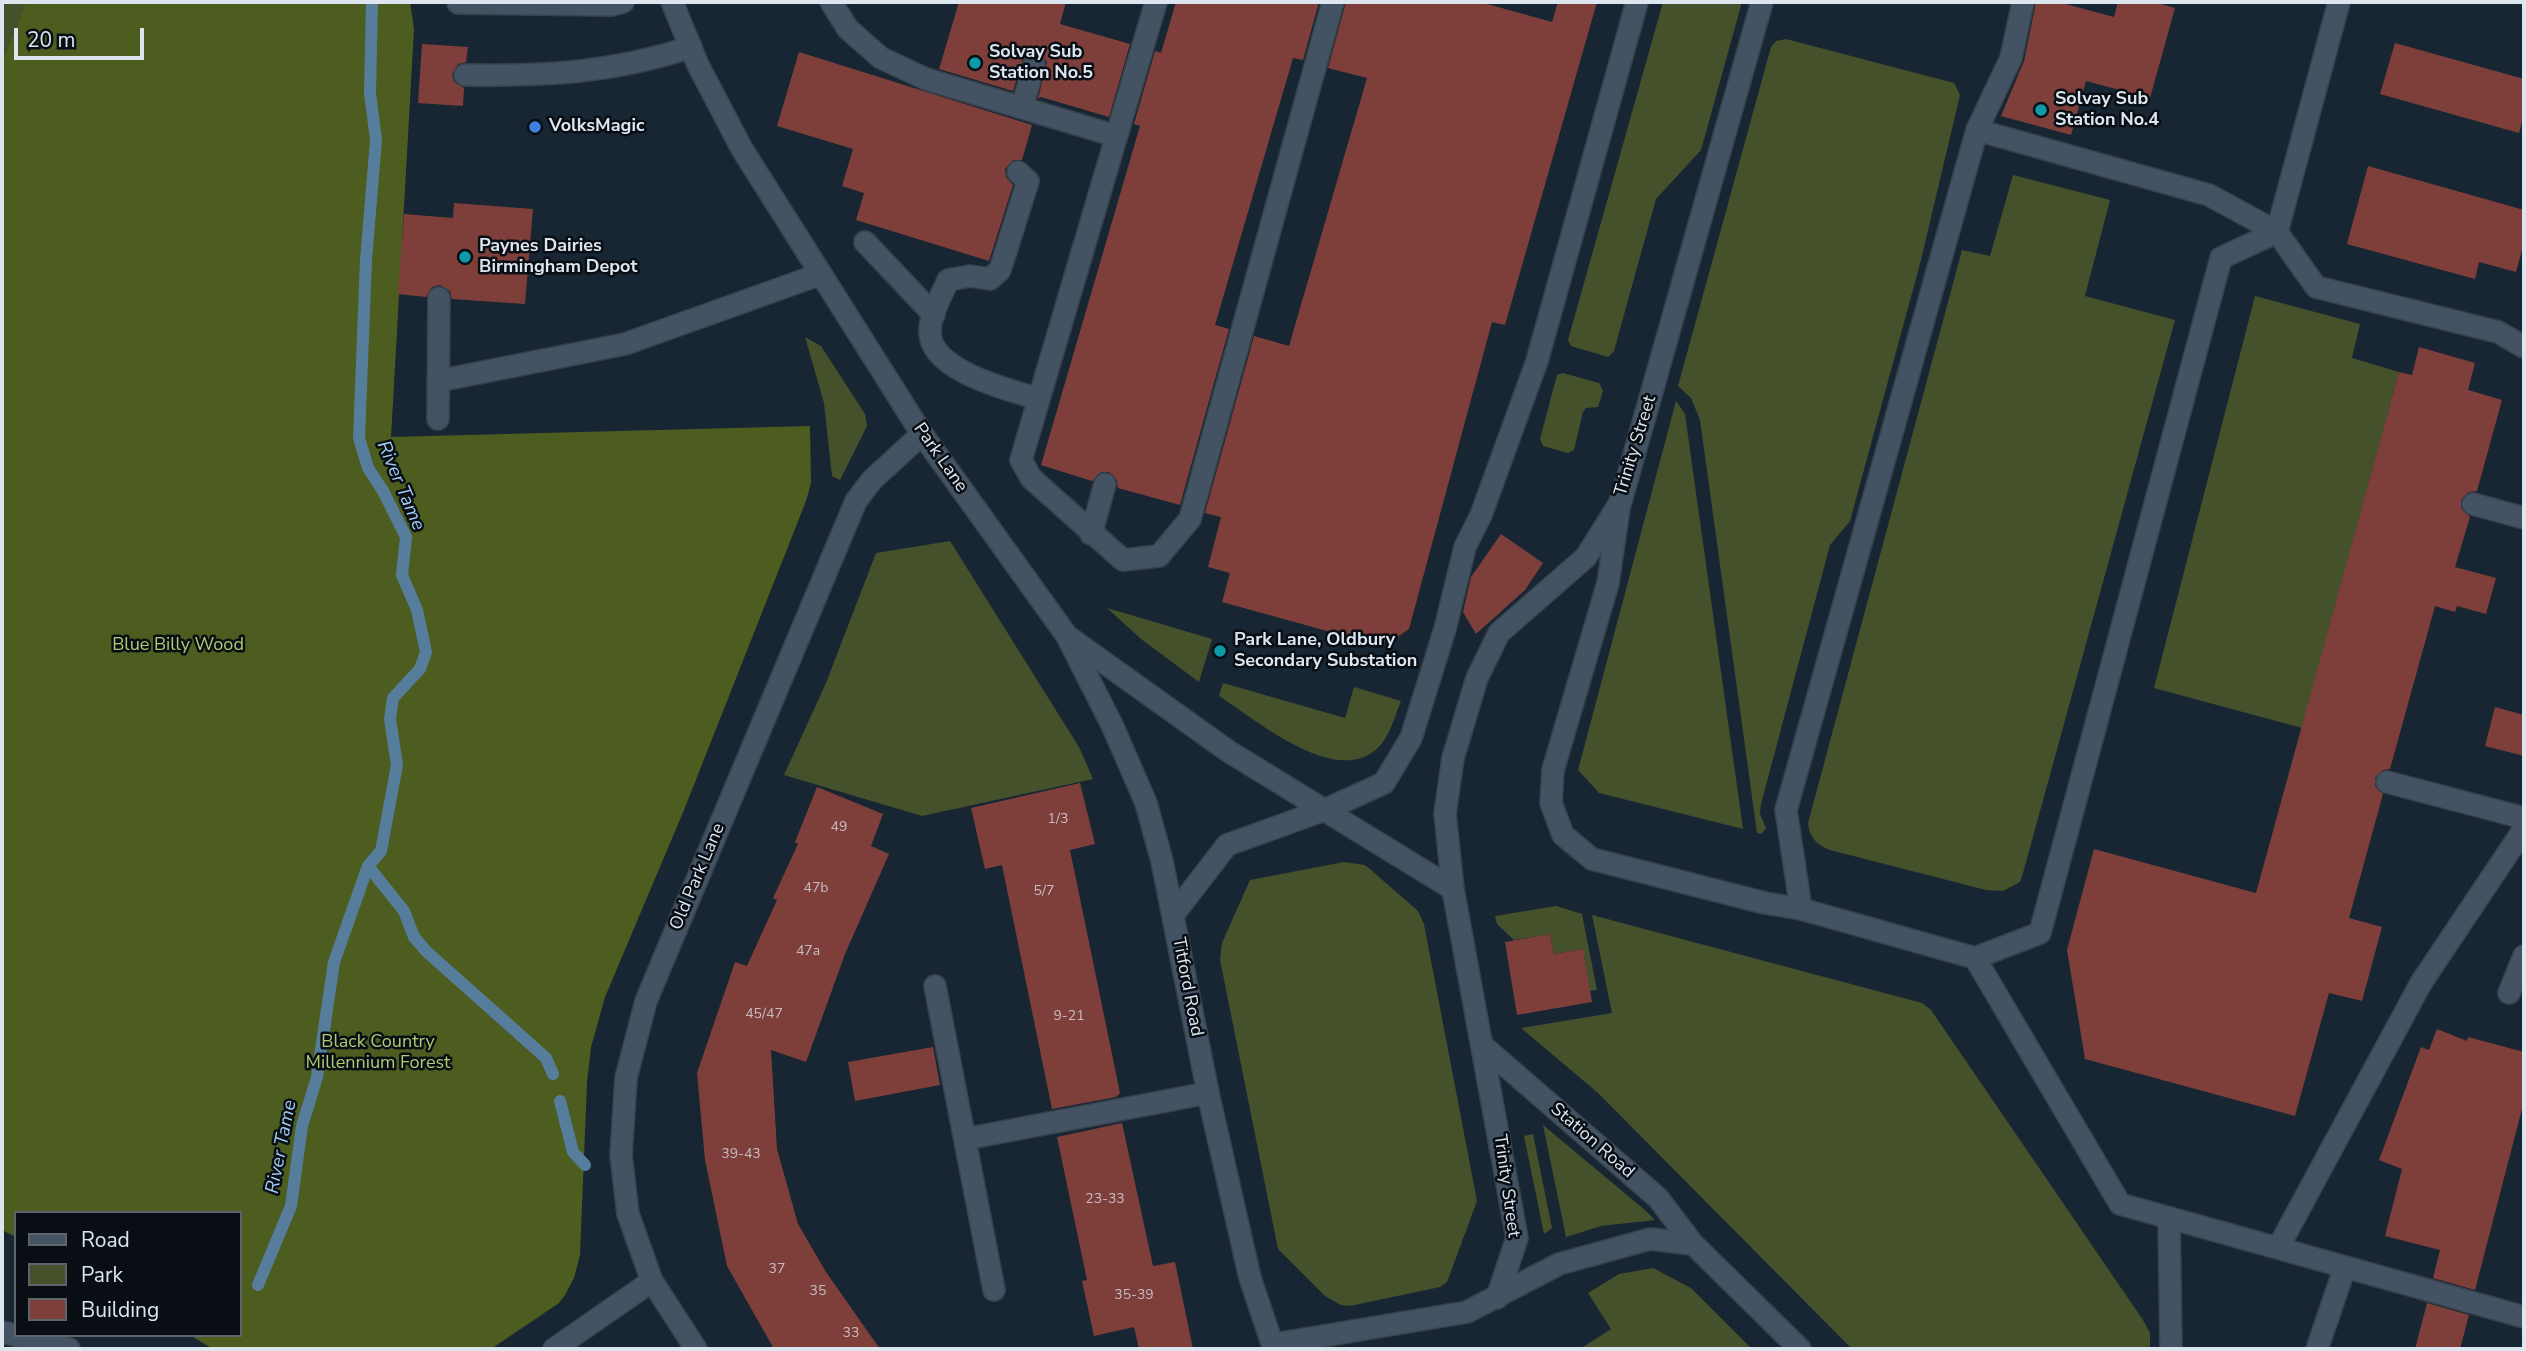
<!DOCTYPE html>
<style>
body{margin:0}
#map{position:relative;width:2526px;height:1351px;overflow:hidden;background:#182633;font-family:"Nunito Sans",sans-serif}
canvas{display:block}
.frame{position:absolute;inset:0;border:4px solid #dde6ef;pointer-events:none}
.legend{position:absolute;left:14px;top:1211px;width:228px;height:126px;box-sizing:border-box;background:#080e14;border:2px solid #5d646c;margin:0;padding:9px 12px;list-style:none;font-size:21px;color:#dde6ef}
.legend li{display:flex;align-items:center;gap:14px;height:35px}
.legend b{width:35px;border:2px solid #5d646c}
.scale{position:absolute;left:14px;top:28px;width:130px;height:32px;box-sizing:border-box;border:4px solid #dde6ef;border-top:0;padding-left:9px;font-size:21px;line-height:24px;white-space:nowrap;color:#dde6ef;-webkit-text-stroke:5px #080e14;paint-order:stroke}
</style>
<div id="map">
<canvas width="2526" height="1351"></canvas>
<div class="frame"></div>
<ul class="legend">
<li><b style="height:9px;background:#445363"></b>Road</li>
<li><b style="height:19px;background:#45512a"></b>Park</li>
<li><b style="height:19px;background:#7e3f3a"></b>Building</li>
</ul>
<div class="scale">20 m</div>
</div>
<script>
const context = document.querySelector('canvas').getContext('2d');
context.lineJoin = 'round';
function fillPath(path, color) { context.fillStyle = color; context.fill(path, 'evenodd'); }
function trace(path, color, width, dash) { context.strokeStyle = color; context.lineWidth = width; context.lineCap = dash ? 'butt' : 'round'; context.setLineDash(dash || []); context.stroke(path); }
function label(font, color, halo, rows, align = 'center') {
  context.font = font + ' "Nunito Sans",sans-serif'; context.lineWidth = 5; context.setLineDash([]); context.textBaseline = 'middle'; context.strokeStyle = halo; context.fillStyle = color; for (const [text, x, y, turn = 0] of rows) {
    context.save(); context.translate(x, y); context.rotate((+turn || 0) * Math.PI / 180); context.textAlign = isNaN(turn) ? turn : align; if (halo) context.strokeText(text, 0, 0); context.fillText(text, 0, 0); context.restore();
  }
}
fillPath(new Path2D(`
 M 2,2 L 26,2 L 2,61 Z
 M 1663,2 L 1742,2 L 1701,150 L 1656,199 L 1614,351 L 1608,357 L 1571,346 L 1568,340 Z
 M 1786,39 L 1954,83 L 1960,95 L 1921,260 L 1850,521 L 1830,545 L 1761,804 L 1760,814 L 1766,828 L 1761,834 L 1757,833 L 1700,420 L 1691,398 L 1678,386 L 1771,47 L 1776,41 Z
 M 2013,175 L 2110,200 L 2085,296 L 2175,320 L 2023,873 L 2020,882 L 2003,891 L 1986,890 L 1830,850 C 1817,845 1809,837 1808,823 L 1962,250 L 1990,256 Z
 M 2255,296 L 2360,324 L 2352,358 L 2399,372 L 2302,728 L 2154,688 Z
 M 805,337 L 821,346 L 865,414 L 867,426 L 840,480 L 832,476 L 824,403 Z
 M 1563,373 L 1599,383 L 1603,391 L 1598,407 L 1586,408 L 1583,412 L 1574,450 L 1568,453 L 1543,446 L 1540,439 L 1557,375 Z
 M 1676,401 L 1685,414 L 1743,829 L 1599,793 L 1578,770 Z
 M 950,541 L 1079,747 L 1093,779 L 922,816 L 784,775 L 826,683 L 876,553 Z
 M 1107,608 L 1212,639 L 1199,682 L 1141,639 Z
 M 1223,683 L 1345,718 L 1354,687 L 1401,701 C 1394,718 1389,741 1373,752 C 1330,783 1255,719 1219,696 Z
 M 1344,862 L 1365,865 L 1371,870 L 1418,911 L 1424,924 L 1477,1201 L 1447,1282 L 1440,1287 L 1350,1306 L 1341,1305 L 1325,1296 L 1278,1249 L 1220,960 L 1222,943 L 1250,880 Z
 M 1556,906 L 1582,914 L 1597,990 L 1590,991 L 1583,949 L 1554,954 L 1550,934 L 1514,940 L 1497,924 L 1495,916 Z
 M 1592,915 L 1922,1003 L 1931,1010 L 2143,1320 L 2150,1333 L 2150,1349 L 1852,1349 L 1598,1093 L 1521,1028 L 1612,1013 Z
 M 1543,1125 L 1645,1210 L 1655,1220 L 1601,1226 L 1566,1237 Z
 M 1533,1134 L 1552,1228 L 1544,1234 L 1524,1136 Z
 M 1653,1268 L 1691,1288 L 1752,1349 L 1580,1349 L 1611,1329 L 1588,1293 L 1619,1274 Z`), '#45512a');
fillPath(new Path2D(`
 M 26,2 L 410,2 L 414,29 L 391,437 L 810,426 L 811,483 L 806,501 L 684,810 L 605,997 L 591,1047 L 587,1082 L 580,1255 L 574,1278 L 565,1295 L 559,1303 L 491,1349 L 213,1349 L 190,1335 L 240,1335 L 240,1213 L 16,1213 L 16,1237 L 2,1230 L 2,61 Z`), '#4d5d20');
trace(new Path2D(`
 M 368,866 L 404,911 L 414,937 L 427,952 L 546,1058 L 553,1074
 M 560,1101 L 573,1152 L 585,1165
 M 258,1285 L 291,1206 L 302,1126 L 317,1077 L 334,962 L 368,866 L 381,851 L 397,765 L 390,719 L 393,698 L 420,669 L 426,652 L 417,610 L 402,575 L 406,537 L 383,491 L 368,468 L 359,438 L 366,260 L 376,140 L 370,93 L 372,2`), '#577d9d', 12);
fillPath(new Path2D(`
 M 959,2 L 1066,2 L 1060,24 L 1130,44 L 1109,117 L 1041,97 L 1038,99 L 1047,62 L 1037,52 L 1024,56 L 1013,91 L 939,69 Z
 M 1176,2 L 1319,2 L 1303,60 L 1293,58 L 1215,325 L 1229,329 L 1180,505 L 1118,488 L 1117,480 L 1109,472 L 1101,472 L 1092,481 L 1041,465 L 1140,126 L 1134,124 L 1155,51 L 1161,53 Z
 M 1346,2 L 1480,2 L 1552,22 L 1558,2 L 1597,2 L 1505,325 L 1492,322 L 1409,629 L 1390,642 L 1367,642 L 1222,602 L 1230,573 L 1208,567 L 1221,517 L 1205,513 L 1254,336 L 1289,346 L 1367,78 L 1328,68 Z
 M 2036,2 L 2058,2 L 2114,17 L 2118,2 L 2153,2 L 2175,8 L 2150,98 L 2086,81 L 2071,135 L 2001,116 L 2024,61 Z
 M 2395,43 L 2524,79 L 2524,114 L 2519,133 L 2380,94 Z
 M 422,44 L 468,47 L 466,62 L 458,64 L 452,74 L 454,82 L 464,88 L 463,106 L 418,103 Z
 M 799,52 L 1032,125 L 1022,160 L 1013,160 L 1005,169 L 1006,177 L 1013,185 L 989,261 L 856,220 L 864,193 L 842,186 L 853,149 L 777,126 Z
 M 2368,166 L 2524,210 L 2524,243 L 2516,272 L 2479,262 L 2475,279 L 2347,244 Z
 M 454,203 L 533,209 L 525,304 L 452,299 L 450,291 L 440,285 L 432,287 L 426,297 L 398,294 L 404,214 L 453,218 Z
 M 2419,347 L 2475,363 L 2468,390 L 2502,400 L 2477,491 L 2469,492 L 2461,500 L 2461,508 L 2470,517 L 2455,567 L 2496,578 L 2486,614 L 2457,606 L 2455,612 L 2435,606 L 2390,769 L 2383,770 L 2375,778 L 2375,786 L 2383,794 L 2349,918 L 2382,927 L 2362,1001 L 2329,993 L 2295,1116 L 2085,1059 L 2067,950 L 2094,849 L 2256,893 L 2399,372 L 2412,375 Z
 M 1501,534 L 1543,563 L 1525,590 L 1476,634 L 1463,612 L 1471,577 Z
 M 2495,707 L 2524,715 L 2524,756 L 2485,746 Z
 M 1080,783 L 1095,844 L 1070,850 L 1120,1093 L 1116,1097 L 1052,1109 L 1002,865 L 985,869 L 971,808 Z
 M 817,787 L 883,814 L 871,846 L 889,854 L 845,954 L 806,1062 L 771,1050 L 777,1149 L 798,1224 L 826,1272 L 880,1349 L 774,1349 L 727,1266 L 705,1160 L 697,1073 L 735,962 L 747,966 L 777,900 L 773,898 L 798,844 L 795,842 Z
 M 1550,934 L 1554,954 L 1583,949 L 1592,1002 L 1517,1015 L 1505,942 Z
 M 2437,1029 L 2467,1041 L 2468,1037 L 2524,1052 L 2524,1101 L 2475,1290 L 2433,1278 L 2440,1250 L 2385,1236 L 2402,1169 L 2379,1160 L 2421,1047 L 2429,1050 Z
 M 933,1047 L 940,1085 L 855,1101 L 848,1062 Z
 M 1122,1123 L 1153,1266 L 1175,1262 L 1193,1349 L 1139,1349 L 1134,1327 L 1094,1336 L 1082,1281 L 1087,1280 L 1057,1137 Z
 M 2427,1303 L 2469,1315 L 2460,1349 L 2415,1349 Z`), '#7e3f3a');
const lane = new Path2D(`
 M 831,2 L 848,29 L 881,58 L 926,79 L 1116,136
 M 1156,2 L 1021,460 L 1031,478 L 1123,560 L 1159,556 L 1190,519 L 1333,2
 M 2023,2 L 2011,58 L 1977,130 L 2209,195 L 2277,232
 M 2339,2 L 2277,232 L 2316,287 L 2498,332 L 2524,347
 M 458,3 L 612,5 L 623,2
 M 465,75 C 547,76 612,73 691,47
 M 1022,108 L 1034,65
 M 1018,172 L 1028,181 L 1000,270 L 990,279 L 970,276 L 948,280 C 942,295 930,314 930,331 C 929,371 1010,390 1039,399
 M 865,242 L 934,315
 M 438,381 L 625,344 L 821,274
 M 438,419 L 439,298
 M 1620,502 L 1608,583 L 1553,770 L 1551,803 L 1563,835 L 1592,859 L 1765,903 L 1801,909 L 1975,958 L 2040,933 L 2221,258 L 2277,232
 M 2473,504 L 2524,518
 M 1091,534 L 1105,484
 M 2387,782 L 2524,818
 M 1801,909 L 1786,810 L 1977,130
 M 1975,958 L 2120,1204 L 2524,1317
 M 935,986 L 994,1290
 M 2509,993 L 2524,956
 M 965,1139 L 1208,1093
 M 2169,1218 L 2171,1349
 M 2278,1248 L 2421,983 L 2524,829
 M 2,1332 L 69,1349
 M 2317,1349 L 2345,1267`);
const street = new Path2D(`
 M 1327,809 L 1384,783 L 1411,738 L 1445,629 L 1465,547 L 1481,515 L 1537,361 L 1637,2
 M 1453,889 L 1445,814 L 1453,758 L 1477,678 L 1499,633 L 1586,557 L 1621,501 L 1762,2
 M 554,1349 L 652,1281`);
const secondary = new Path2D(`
 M 672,2 L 698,65 L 742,149 L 922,434 L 1067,636 L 1228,751 L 1453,889 L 1517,1238 L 1497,1298
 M 1068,638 L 1113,727 L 1146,803 L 1162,861 L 1208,1093 L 1250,1278 L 1274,1349
 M 1173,915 L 1227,845 L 1327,809
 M 1483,1046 L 1658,1198 L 1693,1244 L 1800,1349
 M 1275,1344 L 1467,1312 L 1559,1264 L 1650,1239 L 1693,1244
 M 696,1349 L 652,1281 L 628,1214 L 621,1155 L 626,1078 L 646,1001 L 856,501 L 872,480 L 922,434`);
trace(lane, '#37424d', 24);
trace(street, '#37424d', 24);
trace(secondary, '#37424d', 24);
trace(lane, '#445363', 21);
trace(street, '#445363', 21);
trace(secondary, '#445363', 21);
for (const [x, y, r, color] of [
 [975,63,7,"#0f9aa8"],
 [2041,110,7,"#0f9aa8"],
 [535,127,7,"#3f7fe0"],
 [465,257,7,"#0f9aa8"],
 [1220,651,7,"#0f9aa8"]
]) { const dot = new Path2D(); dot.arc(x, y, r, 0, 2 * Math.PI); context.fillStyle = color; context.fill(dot); trace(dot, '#080e14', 2.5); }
label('14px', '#c5bcc2', null, [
 ["1/3",1058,820],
 ["49",839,828],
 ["47b",816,889],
 ["5/7",1044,892],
 ["47a",808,952],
 ["45/47",764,1015],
 ["9-21",1069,1017],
 ["39-43",741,1155],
 ["23-33",1105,1200],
 ["37",777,1270],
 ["35",818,1292],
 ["35-39",1134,1296],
 ["33",851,1334]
]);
label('bold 18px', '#dde6ef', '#080e14', [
 ["Solvay Sub",989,53],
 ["Station No.5",989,74],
 ["Solvay Sub",2055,100],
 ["Station No.4",2055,121],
 ["VolksMagic",549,127],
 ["Paynes Dairies",479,247],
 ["Birmingham Depot",479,268],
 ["Park Lane, Oldbury",1234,641],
 ["Secondary Substation",1234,662]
], 'left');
label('18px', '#dde6ef', '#080e14', [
 ["Trinity Street",1636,446,-73],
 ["Park Lane",940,458,55],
 ["Old Park Lane",698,877,-67],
 ["Titford Road",1187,987,79],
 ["Station Road",1592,1141,41],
 ["Trinity Street",1506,1186,82]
]);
label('18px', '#b0cb73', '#080e14', [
 ["Blue Billy Wood",178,646],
 ["Black Country",378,1043],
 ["Millennium Forest",378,1064]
]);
label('italic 19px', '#a4cef5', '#080e14', [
 ["River Tame",400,486,67],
 ["River Tame",282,1147,-79]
]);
</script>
